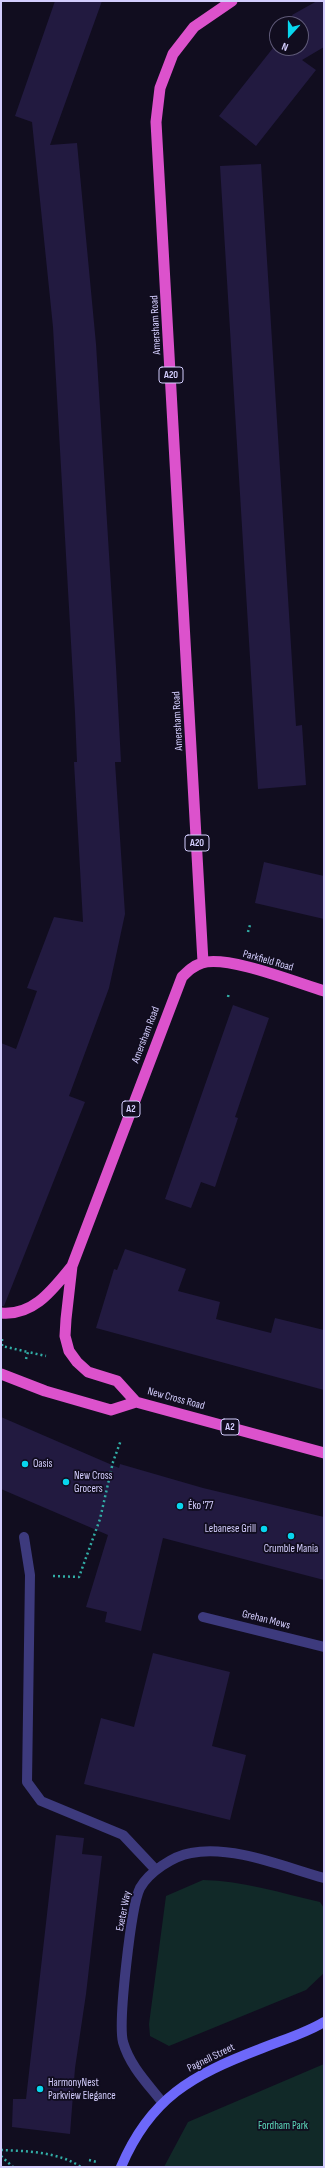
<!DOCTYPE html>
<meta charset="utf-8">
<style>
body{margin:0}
#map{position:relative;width:325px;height:2168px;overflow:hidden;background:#110d1f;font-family:"Sofia Sans Condensed",sans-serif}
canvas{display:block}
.frame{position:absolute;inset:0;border:2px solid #d3cdfd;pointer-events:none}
.north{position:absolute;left:269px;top:16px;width:40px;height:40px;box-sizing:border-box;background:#110d1f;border:1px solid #5f5a78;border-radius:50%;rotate:201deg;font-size:11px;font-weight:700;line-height:16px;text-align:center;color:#d3cdfd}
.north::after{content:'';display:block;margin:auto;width:14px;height:18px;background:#08d6ee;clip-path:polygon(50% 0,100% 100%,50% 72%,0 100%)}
</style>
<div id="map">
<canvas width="325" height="2168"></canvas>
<div class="frame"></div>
<div class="north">N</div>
</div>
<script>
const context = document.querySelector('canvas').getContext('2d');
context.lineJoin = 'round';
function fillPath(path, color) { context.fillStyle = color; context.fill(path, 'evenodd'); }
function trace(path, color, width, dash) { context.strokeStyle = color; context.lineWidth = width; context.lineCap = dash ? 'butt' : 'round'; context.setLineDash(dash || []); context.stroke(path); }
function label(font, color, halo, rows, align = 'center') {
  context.font = font + ' "Sofia Sans Condensed",sans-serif'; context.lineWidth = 3.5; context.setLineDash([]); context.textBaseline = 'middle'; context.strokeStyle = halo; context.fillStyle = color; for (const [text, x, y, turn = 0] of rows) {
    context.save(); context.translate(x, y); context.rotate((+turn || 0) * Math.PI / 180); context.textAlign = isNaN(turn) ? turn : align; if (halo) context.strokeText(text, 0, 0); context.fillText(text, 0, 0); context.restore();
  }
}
fillPath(new Path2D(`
 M 203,1880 C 243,1881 281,1893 320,1902 L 324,1908 L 324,1973 L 306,1990 L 169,2046 L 150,2036 L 149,2024 L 166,1896 Z
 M 324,2064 L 324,2167 L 164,2167 L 188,2122 Z`), '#112928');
fillPath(new Path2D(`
 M 55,1 L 102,1 L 50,145 L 77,143 L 96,344 L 116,667 L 121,762 L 115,762 L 125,914 L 109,988 L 69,1096 L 85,1102 L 4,1306 L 1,1306 L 1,1043 L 16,1049 L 37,991 L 27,988 L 54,917 L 83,922 L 74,762 L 77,762 L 75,713 L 53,327 L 32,122 L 15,116 Z
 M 317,1 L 324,1 L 324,47 L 302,60 L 316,70 L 256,146 L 219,116 L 277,43 L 277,48 L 301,48 L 301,24 L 292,24 L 295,20 L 292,15 Z
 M 261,164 L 296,726 L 302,725 L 306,785 L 258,789 L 220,166 Z
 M 264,862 L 324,876 L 324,919 L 255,903 Z
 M 233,1005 L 269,1018 L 235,1117 L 238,1118 L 215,1187 L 201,1182 L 191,1208 L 165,1199 Z
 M 125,1249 L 186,1269 L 178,1291 L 220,1302 L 216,1319 L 271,1333 L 275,1318 L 324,1330 L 324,1390 L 96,1328 L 114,1269 L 117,1270 Z
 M 1,1417 L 119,1468 L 120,1464 L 203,1488 L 324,1517 L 324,1580 L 163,1538 L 141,1631 L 105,1622 L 107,1612 L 86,1607 L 108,1535 L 1,1489 Z
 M 153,1653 L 230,1672 L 212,1746 L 246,1755 L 230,1820 L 84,1784 L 101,1718 L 134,1727 Z
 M 56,1835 L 84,1838 L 82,1854 L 102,1856 L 86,1994 L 75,2068 L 70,2134 L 12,2127 L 13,2099 L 26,2099 Z`), '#221a40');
trace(new Path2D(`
 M 248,932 L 250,925
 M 228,997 L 229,993
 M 2,1339 L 2,1346 L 28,1352
 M 26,1359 L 28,1352 L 46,1356
 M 53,1576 L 79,1577 L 100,1519 L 113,1462 L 121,1440
 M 1,2150 C 27,2151 59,2152 81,2167
 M 1,2156 L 13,2167
 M 89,2160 L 97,2162`), '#32ada6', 2.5, [2, 3]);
trace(new Path2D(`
 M 24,1537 L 30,1575 L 27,1782 L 41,1801 L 123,1835 L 155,1869`), '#3d3a7d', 10);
trace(new Path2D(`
 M 203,1617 L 324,1647
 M 162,2102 C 147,2083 130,2066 123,2042 C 118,2022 131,1906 140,1888 C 149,1872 173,1856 191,1853 C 233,1845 284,1867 324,1878`), '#3d3a7d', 10);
trace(new Path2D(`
 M 121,2167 C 150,2098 192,2075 260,2049 C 282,2040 304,2034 324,2022`), '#6d68fa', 10);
trace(new Path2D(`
 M 203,962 L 156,122 L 160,88 L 173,54 L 194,27 L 232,1
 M 1,1313 C 34,1316 53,1289 72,1266
 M 1,1374 L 45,1391 L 111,1410 L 136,1402 L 324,1453
 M 136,1402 L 117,1381 L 88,1372 L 77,1362 L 69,1351 L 65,1336 L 66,1319 L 72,1266 L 182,977 C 188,971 193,966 202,963 C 228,955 297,983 324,991`), '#dc52cc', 11);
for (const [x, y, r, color] of [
 [25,1464,4,"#08d6ee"],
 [66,1482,4,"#08d6ee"],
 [180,1506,4,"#08d6ee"],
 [264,1529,4,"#08d6ee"],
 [291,1536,4,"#08d6ee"],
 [40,2089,4,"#08d6ee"]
]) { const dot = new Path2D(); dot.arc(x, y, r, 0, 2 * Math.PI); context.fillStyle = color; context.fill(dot); trace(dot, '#110d1f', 1.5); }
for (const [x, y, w] of [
 [171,375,24],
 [197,843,24],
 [131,1109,18],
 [230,1427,18]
]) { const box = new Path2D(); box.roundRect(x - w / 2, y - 8, w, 16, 3); context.fillStyle = '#110d1f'; context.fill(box); trace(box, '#d3cdfd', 1); }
label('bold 10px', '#d3cdfd', null, [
 ["A20",171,375],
 ["A20",197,843],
 ["A2",131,1109],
 ["A2",230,1427]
]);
label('11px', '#d3cdfd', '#110d1f', [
 ["Amersham Road",156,325,-93],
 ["Amersham Road",178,721,-93],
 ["Parkfield Road",268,961,16],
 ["Amersham Road",146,1035,-69],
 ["New Cross Road",176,1399,15],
 ["Grehan Mews",266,1620,14],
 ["Exeter Way",124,1911,-79],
 ["Pagnell Street",211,2058,-26]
]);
label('11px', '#d3cdfd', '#110d1f', [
 ["Oasis",33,1464],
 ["New Cross",74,1476],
 ["Grocers",74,1489],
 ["Éko '77",188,1506],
 ["Lebanese Grill",256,1529,"right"],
 ["Crumble Mania",291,1549,"center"],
 ["HarmonyNest",48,2083],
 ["Parkview Elegance",48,2096]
], 'left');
label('11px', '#5cdabc', '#110d1f', [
 ["Fordham Park",283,2126]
]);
</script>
